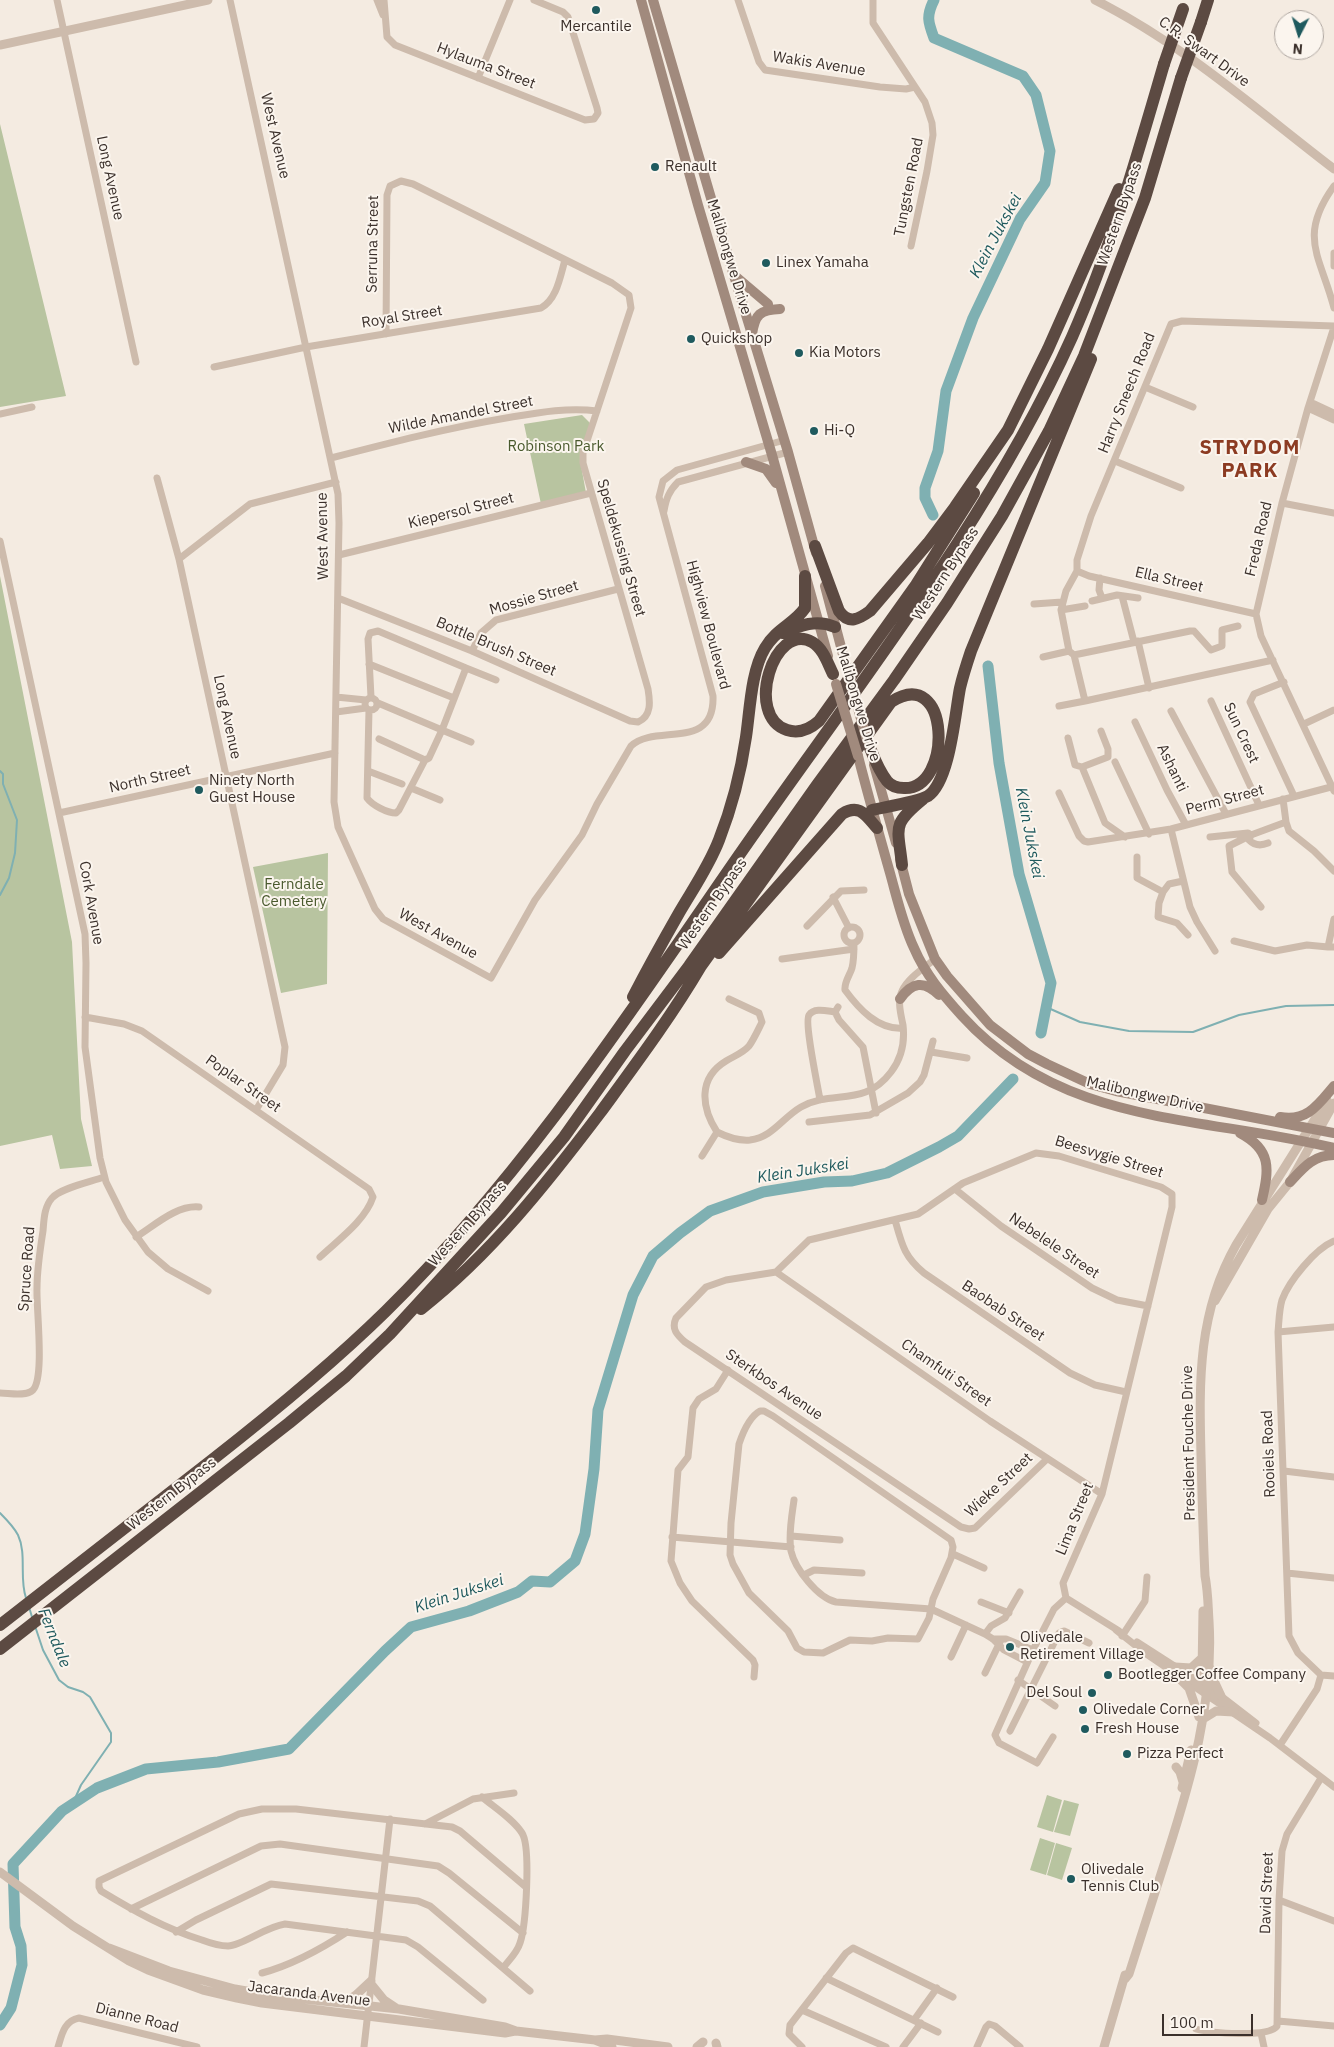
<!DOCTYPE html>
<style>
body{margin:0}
#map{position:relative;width:1334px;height:2047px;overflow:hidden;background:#f4ebe1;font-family:"IBM Plex Sans",sans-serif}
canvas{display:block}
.north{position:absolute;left:1274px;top:10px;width:50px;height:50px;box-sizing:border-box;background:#fbf5ee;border:1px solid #aea6a0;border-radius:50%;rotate:185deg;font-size:14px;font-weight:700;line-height:20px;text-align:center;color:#3b302b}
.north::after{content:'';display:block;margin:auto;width:18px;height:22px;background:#1f5a5e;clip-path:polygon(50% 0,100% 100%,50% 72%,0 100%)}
.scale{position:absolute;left:1162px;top:2014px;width:91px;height:22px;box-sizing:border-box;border:2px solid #3b302b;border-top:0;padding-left:6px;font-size:15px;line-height:18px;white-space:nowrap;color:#3b302b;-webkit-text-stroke:4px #fbf5ee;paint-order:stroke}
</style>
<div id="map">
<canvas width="1334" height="2047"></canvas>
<div class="north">N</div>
<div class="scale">100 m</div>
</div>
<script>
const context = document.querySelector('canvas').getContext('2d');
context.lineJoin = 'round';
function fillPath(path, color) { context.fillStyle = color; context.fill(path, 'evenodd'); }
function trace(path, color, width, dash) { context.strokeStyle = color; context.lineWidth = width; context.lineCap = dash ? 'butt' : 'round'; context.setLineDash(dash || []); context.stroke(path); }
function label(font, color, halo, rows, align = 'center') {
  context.font = font + ' "IBM Plex Sans",sans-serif'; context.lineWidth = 4; context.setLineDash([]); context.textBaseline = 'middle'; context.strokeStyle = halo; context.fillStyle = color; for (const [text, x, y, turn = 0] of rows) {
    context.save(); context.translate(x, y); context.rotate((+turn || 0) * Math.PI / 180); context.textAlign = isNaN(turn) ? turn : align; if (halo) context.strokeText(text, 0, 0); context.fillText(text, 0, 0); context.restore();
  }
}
fillPath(new Path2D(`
 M 0,124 L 66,396 L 0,407 Z
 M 582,415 L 590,423 L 581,465 L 586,493 L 541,504 L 524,424 Z
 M 0,576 L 72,942 L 81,1119 L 92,1166 L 60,1169 L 52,1135 L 0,1146 Z
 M 328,853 L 327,984 L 281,993 L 253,867 Z
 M 1047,1795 L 1062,1800 L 1053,1832 L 1037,1827 Z
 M 1064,1800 L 1079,1804 L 1070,1836 L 1054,1832 Z
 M 1040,1838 L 1055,1843 L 1046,1875 L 1030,1870 Z
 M 1056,1843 L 1072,1848 L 1062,1880 L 1047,1875 Z`), '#b8c4a0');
trace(new Path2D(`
 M 0,771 L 3,774 L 3,784 L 17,820 L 15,853 L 9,878 L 0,895
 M 1046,1007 L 1080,1022 L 1129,1031 L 1193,1032 L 1239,1015 L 1286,1006 L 1334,1005
 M 0,1513 C 6,1519 14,1527 18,1535 C 27,1554 19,1578 26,1598
 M 29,1607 L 32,1617
 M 35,1626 L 43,1650 L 59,1680 L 68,1687 L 83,1692 L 90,1697 L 111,1733 L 111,1742 L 81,1785 L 73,1803`), '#7fb0b2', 2);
trace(new Path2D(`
 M 933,515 L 925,498 L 925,488 L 938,451 L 946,391 L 973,318 L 1020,219 L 1045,183 L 1050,151 L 1036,95 L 1023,76 L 934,38 C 928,22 926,16 934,0
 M 988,666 L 999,763 L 1019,874 L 1051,983 L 1041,1033
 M 0,2025 L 11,2008 L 22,1965 L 21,1946 L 15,1927 L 13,1864 L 62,1811 L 97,1788 L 146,1769 L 218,1762 L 289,1749 L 385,1651 L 411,1627 L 469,1611 L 518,1592 L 532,1581 L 550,1582 L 575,1561 L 585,1534 L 594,1469 L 598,1410 L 633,1295 L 653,1256 L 680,1233 L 710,1211 L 763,1192 L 824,1182 L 852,1181 L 887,1173 L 939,1147 L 958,1136 L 1013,1079`), '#7fb0b2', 11);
trace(new Path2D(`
 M 57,0 L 136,362
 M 230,0 L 338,494 L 339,523 L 334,802 L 338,827 L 375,909 L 383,919 L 491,978 L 535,900 L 582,835 L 597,804 L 631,746 C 655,723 715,752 713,696 L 659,497 L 663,481 L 677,470 L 785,440
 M 377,0 L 383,15
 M 384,0 L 387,37 L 395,45 L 585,120 L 594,119 L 598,113 L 597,108 L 568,17 L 563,12 L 534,0
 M 738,0 L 759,62 L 765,70 L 880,87 L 906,89 L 915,87
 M 873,0 L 873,23 L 925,102 L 932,123 L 933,135 L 927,171 L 911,246
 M 478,78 L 510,0
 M 1334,186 C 1297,237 1321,257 1334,308
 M 1334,253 L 1334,266
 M 1334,327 L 1308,408 L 1282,503 L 1256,614 L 1261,636 L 1334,791
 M 214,367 L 306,347 L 541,308 C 557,299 560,277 565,260
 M 1145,387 L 1193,407
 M 1310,402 L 1334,413
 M 1308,408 L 1334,420
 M 0,414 L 32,407
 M 331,458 C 389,443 447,428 506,418 C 536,413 567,407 597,411
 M 1115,461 L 1181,488
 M 157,478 L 179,559 L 197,642 L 285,1047 L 283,1065 L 256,1110
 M 1282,503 L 1334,513
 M 664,511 C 666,499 669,491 678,482 L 788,452
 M 0,541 L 85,934 L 86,963 L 85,1047 L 100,1158 L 106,1182 L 125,1220 L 148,1252 L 168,1269 L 208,1291
 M 339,555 L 591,493
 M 179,559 L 250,504 L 336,482
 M 1077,571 L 1077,560 L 1091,516 L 1171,324 L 1182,321 L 1334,326
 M 1077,571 L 1066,591 L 1061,610 L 1069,651 L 1074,655 L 1085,701 L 1273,660
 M 1077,571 L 1089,576 L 1256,614
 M 1100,578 L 1099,590 L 1102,598
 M 1122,596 L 1134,642
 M 338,598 L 472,651 L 630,721 L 638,722 C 652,716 650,701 648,689 L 583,463 L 583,453 L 631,308 L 629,295 L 612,283 L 413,184 L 401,181 L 390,186 L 387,195 L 386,334
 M 1092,601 L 1117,595 L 1138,598
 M 1034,604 L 1062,602
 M 1061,610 L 1085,606
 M 1138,641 L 1149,688
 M 472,651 L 481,633 L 496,620 L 618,589
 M 1074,655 L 1190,631 L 1194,631 L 1211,650 L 1222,646 L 1222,630 L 1238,626
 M 1043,657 L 1069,651
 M 369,664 L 454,698
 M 466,668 L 496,680
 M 1284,682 L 1254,694 L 1250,702 L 1294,796
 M 336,697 L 366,700
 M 371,697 L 368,639 L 370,633 L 378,631 L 466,668 L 442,730 L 471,742
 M365 704a6 6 0 1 1 12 0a6 6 0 1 1-12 0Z
 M 1211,701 L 1259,805
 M 1059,706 L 1085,701
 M 369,710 L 367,798 C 372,805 387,813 396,813 L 399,810 L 425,760 L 429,758 L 442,730 L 378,703
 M 1171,711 L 1226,814
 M 336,712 L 366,708
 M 1135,722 L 1167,790 L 1186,825
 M 1304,724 L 1334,710
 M 1068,738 L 1075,765 L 1082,767 L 1108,757 L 1108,749 L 1101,731
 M 379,739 L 425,760
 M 1115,762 L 1149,834
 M 1082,767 L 1105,823 L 1125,837
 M 368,771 L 402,784
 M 411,788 L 440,800
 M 1059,793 L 1079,836 L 1084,841 L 1088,842 L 1171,829 L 1331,787
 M 1283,799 L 1286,822 L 1289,831 L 1314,851 L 1334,871
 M 59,813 L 335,753
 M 1171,829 L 1190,907 L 1197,922 L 1215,951
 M 1210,837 L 1248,833 L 1251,835 L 1249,840 C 1254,845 1261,846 1268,843
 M 1137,857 L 1137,878 L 1163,892 L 1159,903 L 1158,917 L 1177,923 L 1188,935
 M 1163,892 L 1169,884 L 1183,881
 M 833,897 L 849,928
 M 1261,907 L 1232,872 L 1229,846 L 1251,835 L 1286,822
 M 1334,919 L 1328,947 L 1334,947
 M 807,926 L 841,891 L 864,890
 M844 935a8 8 0 1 1 16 0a8 8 0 1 1-16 0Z
 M 1234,941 L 1275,951 L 1307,945 L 1328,947
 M 854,943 C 854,951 854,960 852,968 C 850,975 844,982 845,990 C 859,1009 878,1030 903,1028
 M 782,959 L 854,949
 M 838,1007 L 835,1012 L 839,1020 L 863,1047 L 876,1113
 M 85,1017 L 124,1024 L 142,1031 L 369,1189 L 373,1197 C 365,1221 338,1240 320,1257
 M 931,1052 L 967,1058
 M 820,1100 C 818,1087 804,1022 809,1015 C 814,1007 827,1011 835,1012
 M 809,1122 L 870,1115 L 908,1093 L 920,1082 L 924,1075 L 933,1041
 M 717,1132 C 727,1137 739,1141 750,1140 C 773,1137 782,1118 801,1107 C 833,1089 864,1108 891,1072 C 901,1059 905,1042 903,1025 C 901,1015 897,1001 902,991 C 908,978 924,968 935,959
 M 717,1132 C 701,1107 698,1078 726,1061 C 734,1056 743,1053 749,1046 C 754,1039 758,1030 762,1022 L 759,1013 L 729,999
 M 702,1156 L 717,1132
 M 955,1189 L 1001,1226 L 1092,1288 L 1117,1300 L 1148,1306
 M 895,1220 C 902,1245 904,1256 924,1273 L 1070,1373 L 1095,1385 L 1126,1392
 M 136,1237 C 154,1226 176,1205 199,1207
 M 776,1272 L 809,1240 L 918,1214 L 963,1183 L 1036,1153 L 1059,1156 L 1161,1187 L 1172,1194 L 1172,1207 L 1102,1494 L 1063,1583 L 1066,1598 L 1054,1609 L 1033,1650 L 995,1735 L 999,1743 L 1037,1763 L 1053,1737
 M 776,1272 L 726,1280 L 706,1287 L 676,1318 C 671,1329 677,1335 685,1342 L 961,1527 L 969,1529 L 975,1528 L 1047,1459
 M 776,1272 L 990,1421 L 1102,1494
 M 1278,1332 L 1334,1327
 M 728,1370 L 716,1389 L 699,1399 L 693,1408 L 688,1457 L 678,1470 L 671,1561 L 680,1583 L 692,1601 L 753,1660 L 755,1665 L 754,1677
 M 0,1393 C 9,1393 26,1397 33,1390 C 45,1377 36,1307 37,1288 C 37,1269 40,1250 43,1231 C 44,1220 44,1207 52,1198 C 61,1188 90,1182 104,1177
 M 760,1411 L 764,1411 L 773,1416 L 951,1540 L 953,1547 L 951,1558 L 933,1599 L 929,1618 L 918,1639 L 888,1638 L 872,1641 L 850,1640 L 823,1653 L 804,1652 L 797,1648 L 788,1631 L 749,1593 L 733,1564 L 730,1555 L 731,1523 L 739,1444 C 743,1432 749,1417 760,1411 Z
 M 1284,1471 L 1334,1477
 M 794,1500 C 792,1515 788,1535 791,1551 C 795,1569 818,1598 836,1602 L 931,1609 L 985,1634 L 993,1639 L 1004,1650 L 1027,1662
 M 791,1536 L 840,1540
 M 672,1537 L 791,1547
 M 953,1554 L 984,1568
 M 1287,1573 L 1334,1578
 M 804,1575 L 814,1570 L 862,1573
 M 1066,1598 L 1119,1631
 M 981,1602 L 1009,1613
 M 1116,1630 L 1145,1653 L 1270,1738 L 1334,1787
 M 985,1634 L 991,1626 L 1005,1618 L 1020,1592
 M 1122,1636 L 1145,1601 L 1147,1577
 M 993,1639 L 1006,1639 L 1033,1650
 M 1137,1642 L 1221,1696 L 1256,1723
 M 951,1657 L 966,1625
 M 985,1673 L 1000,1642
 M 1321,1675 L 1298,1653 L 1289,1636 L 1278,1332 C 1279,1322 1279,1310 1282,1300 C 1289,1281 1315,1249 1334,1241
 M 1321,1675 L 1334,1676
 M 1018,1680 L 1055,1706
 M 1010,1731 L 1059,1633 L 1064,1631 L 1089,1643
 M 1280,1745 L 1317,1689 L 1321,1675
 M 482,1797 C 495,1808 513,1819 522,1833 C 531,1847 526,1926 520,1943 C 517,1953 509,1960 503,1968
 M 425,1824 L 473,1799 L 514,1793
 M 1279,1900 L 1334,1921
 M 131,1909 L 261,1846 L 280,1844 L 438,1866 L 449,1873 L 523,1933
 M 176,1932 L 196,1920 L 271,1884 L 418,1901 L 430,1906 L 530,1991
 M 262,1973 C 292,1965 321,1949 347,1932
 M 826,1978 L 938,2032
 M 483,2000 L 418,1947 L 406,1940 L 285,1924 C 265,1927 243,1945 228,1946 C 219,1946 210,1943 202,1940 C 166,1929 134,1911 101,1891 L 99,1887 L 99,1881 L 239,1814 L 262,1809 L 296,1809 L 452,1827 L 460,1831 L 526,1887
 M 802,2010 L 886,2047
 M 914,2020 L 937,1988
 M 1278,2021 L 1334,2026
 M 1196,2029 C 1210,2033 1269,2038 1277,2026 L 1279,1900 L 1282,1851 L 1287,1834 L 1321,1778
 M 1261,2033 L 1264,2047
 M 58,2047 C 62,2034 64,2021 79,2018 L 197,2047
 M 364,2047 L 390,1819
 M 802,2047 L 789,2034 L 790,2025 L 846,1953 L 853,1948 L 953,1997
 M 903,2047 L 921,2023
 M 977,2047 L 986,2027 L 989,2024 L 995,2026 L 1020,2047`), '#cdbbac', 7);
trace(new Path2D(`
 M 1095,0 C 1183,44 1257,110 1334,169
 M 0,45 L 208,0
 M 1215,1301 L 1268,1209 L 1290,1182 L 1334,1103
 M 1175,1667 L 1191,1668 L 1203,1657
 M 1211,1669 L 1214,1681 L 1221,1696
 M 1172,1671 L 1189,1688 L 1199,1717
 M 1202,1673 L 1203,1611
 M 1203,1719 L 1216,1711 L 1234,1712
 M 1176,1767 L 1180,1772 L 1183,1782
 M 1182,1788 L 1191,1750
 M 0,1872 L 73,1926 L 129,1961 L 148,1970 L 203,1990 L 237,1998 L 262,2003 L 505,2033 L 515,2031
 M 109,1948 L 169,1971 L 235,1989 L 275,1996 L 399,2009 L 505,2027 L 516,2031 L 595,2040 L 607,2039 L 668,2047
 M 1125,1979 L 1129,1974 C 1142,1934 1154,1895 1167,1855 C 1191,1780 1214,1701 1209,1621 C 1208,1606 1208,1591 1205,1576 C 1203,1536 1202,1495 1201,1455 C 1199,1380 1198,1312 1236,1245 L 1327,1100
 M 371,1984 L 384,2000 L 396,2008
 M 344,2003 L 356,1995 L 371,1981
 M 595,2040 L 612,2047
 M 716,2043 L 717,2047
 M 697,2047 L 703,2042
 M 1104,2047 L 1125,1975`), '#cdbbac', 9);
trace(new Path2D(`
 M 641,0 L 698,205 L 772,455 L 828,656
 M 653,0 L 725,246 L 788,452 L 816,553
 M 735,276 L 768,304
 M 752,334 C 755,314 760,310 780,309
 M 746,462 L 766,469 L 776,483
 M 825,586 L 846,666
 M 858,756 C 868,795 879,834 890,873 C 897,898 903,925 914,948 C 925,974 943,995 962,1016 C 1063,1127 1200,1115 1334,1148
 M 874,765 L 896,843
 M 900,859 L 909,894 L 935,959 L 947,976 L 990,1025 L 1028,1054 L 1047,1064 L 1090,1084 L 1116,1091 L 1334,1133
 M 900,999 C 912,982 924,980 939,995
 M 1280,1117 C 1307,1122 1318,1105 1334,1086
 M 1240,1133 C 1272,1150 1269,1169 1262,1200
 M 1290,1182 C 1303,1168 1313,1155 1334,1155`), '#a18a7d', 10);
trace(new Path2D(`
 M 1201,22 L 1208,0
 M 815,546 L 839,611 C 849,625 859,619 870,611 L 928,543 L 955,507 L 1008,430 L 1048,349 L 1119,189
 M 783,633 C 800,625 817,619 835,627
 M 833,674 C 828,664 823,648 812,642 C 774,621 744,716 787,730 C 799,734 810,729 819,721 L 916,585 L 974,493
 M 872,810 C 885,807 917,802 928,796 C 950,781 955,713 960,688 C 963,675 967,663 971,651 L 1091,359
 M 902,865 C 898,827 891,825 923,799
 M 719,953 L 842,814 C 860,803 866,816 877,828
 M 633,997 C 648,968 663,941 679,913 C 693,889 709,866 719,840 C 732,807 741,771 746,737 C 750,710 751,671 765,648 C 777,628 794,624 805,608 L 805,576
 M 421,1309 C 491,1254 547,1183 600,1113 C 635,1065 671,1017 701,966 L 891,702 C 951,663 953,790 904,788 C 898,788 891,786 887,781 C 878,770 873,755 868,743
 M 0,1625 C 70,1570 141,1515 212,1460 C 272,1413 331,1365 386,1311 C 520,1179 626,1019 733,864 C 850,694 987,526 1072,337 C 1111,249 1137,156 1164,64
 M 0,1649 L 289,1423 L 346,1376 L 390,1334 L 501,1213 L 564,1137 L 625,1051 L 689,966 L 817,785 L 894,680 L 947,603 L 1002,516 L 1049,431 L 1084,356 L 1145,198 L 1181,78`), '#5c4a42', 12);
trace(new Path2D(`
 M 846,666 L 867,740
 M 836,684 L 858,756`), '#a18a7d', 10);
trace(new Path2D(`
 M 1164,64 L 1183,9
 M 1181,78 L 1201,22`), '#5c4a42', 12);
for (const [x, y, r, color] of [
 [596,10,5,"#1f5a5e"],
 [655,167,5,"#1f5a5e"],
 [766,263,5,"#1f5a5e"],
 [691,339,5,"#1f5a5e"],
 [799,353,5,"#1f5a5e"],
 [814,431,5,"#1f5a5e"],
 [199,790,5,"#1f5a5e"],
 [1010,1647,5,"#1f5a5e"],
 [1108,1675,5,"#1f5a5e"],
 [1092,1693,5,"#1f5a5e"],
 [1083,1710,5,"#1f5a5e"],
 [1085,1729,5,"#1f5a5e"],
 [1127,1754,5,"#1f5a5e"],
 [1071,1879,5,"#1f5a5e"]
]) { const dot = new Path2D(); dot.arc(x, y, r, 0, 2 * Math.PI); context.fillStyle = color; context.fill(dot); trace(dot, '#fbf5ee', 2); }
label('15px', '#3b302b', '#fbf5ee', [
 ["Mercantile",596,27,"center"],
 ["Renault",665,167],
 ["Linex Yamaha",776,263],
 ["Quickshop",701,339],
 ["Kia Motors",809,353],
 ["Hi-Q",824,431],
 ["Ninety North",209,781],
 ["Guest House",209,798],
 ["Olivedale",1020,1638],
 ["Retirement Village",1020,1655],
 ["Bootlegger Coffee Company",1118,1675],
 ["Del Soul",1082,1693,"right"],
 ["Olivedale Corner",1093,1710],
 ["Fresh House",1095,1729],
 ["Pizza Perfect",1137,1754],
 ["Olivedale",1081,1870],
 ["Tennis Club",1081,1887]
], 'left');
label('15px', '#3b302b', '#fbf5ee', [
 ["C.R. Swart Drive",1204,52,36],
 ["Wakis Avenue",819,64,9],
 ["Hylauma Street",486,66,21],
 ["West Avenue",275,136,77],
 ["Long Avenue",110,178,78],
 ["Tungsten Road",909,187,-79],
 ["Western Bypass",1120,214,-71],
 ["Serruna Street",373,244,-89],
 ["Malibongwe Drive",729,257,73],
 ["Royal Street",402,317,-9],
 ["Harry Sneech Road",1127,393,-68],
 ["Wilde Amandel Street",461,415,-11],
 ["Kiepersol Street",461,511,-14],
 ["West Avenue",323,536,-91],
 ["Freda Road",1259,539,-77],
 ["Speldekussing Street",621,548,74],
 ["Western Bypass",946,574,-57],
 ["Ella Street",1169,580,13],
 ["Mossie Street",534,598,-16],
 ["Highview Boulevard",708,625,75],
 ["Bottle Brush Street",496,647,23],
 ["Malibongwe Drive",858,704,73],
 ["Long Avenue",227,717,78],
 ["Sun Crest",1241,733,65],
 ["Ashanti",1172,768,64],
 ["North Street",150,779,-13],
 ["Perm Street",1225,800,-15],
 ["Cork Avenue",91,903,80],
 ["Western Bypass",713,904,-55],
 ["West Avenue",438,934,29],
 ["Poplar Street",243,1084,35],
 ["Malibongwe Drive",1145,1095,13],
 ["Beesvygie Street",1109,1157,17],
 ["Western Bypass",468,1224,-48],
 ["Nebelele Street",1054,1246,34],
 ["Spruce Road",27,1269,-86],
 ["Baobab Street",1003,1311,34],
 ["Chamfuti Street",946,1373,35],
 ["Sterkbos Avenue",774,1385,34],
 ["President Fouche Drive",1189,1443,-91],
 ["Rooiels Road",1269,1454,-92],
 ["Wieke Street",999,1485,-43],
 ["Western Bypass",172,1494,-38],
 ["Lima Street",1075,1519,-68],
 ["David Street",1267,1893,-88],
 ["Jacaranda Avenue",309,1994,7],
 ["Dianne Road",137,2018,14]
]);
label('15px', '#4a5a2e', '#fbf5ee', [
 ["Robinson Park",556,447],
 ["Ferndale",294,885],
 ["Cemetery",294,902]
]);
label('italic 16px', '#1f5a5e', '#fbf5ee', [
 ["Klein Jukskei",996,236,-62],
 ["Klein Jukskei",1029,833,79],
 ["Klein Jukskei",803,1171,-9],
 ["Klein Jukskei",459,1594,-18],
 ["Ferndale",54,1638,68]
]);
context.letterSpacing = '1px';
label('bold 20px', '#8c3b22', '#fbf5ee', [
 ["STRYDOM",1250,448],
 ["PARK",1250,471]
]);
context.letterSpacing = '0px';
</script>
